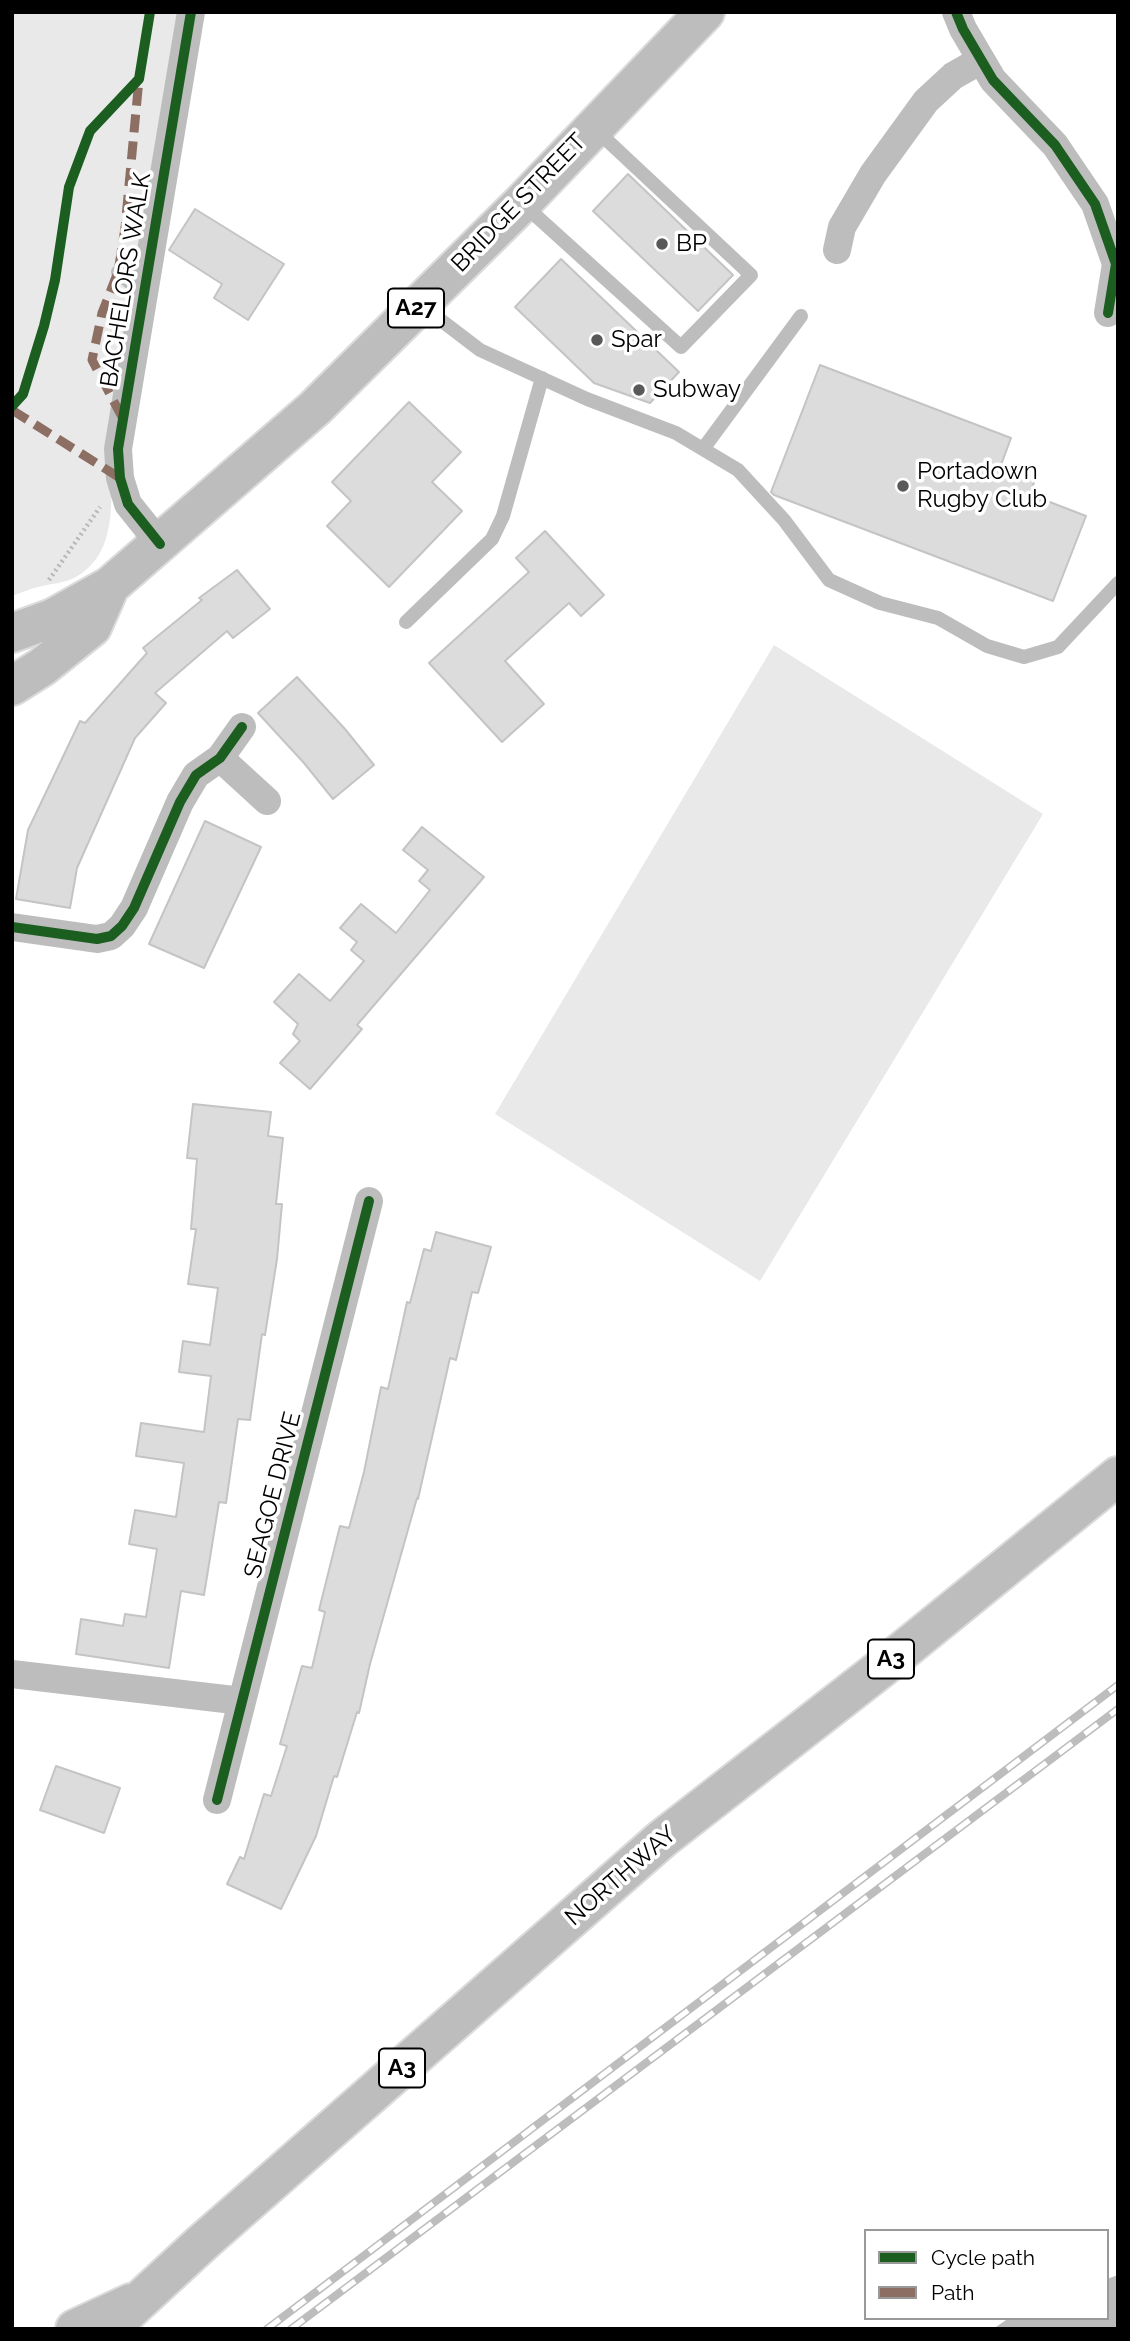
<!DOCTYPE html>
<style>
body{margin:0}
#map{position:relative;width:1130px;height:2341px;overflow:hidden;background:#fff;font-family:Raleway,sans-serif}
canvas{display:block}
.frame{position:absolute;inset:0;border:14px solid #000;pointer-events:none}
.legend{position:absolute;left:864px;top:2229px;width:245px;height:91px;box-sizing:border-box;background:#fff;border:2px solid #999;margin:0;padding:9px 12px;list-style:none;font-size:21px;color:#000}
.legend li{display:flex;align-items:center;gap:14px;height:35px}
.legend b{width:35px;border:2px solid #999}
</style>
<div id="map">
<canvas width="1130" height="2341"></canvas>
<div class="frame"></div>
<ul class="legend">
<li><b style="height:9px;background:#1b5e20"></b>Cycle path</li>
<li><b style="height:9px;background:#8d6e63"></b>Path</li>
</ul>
</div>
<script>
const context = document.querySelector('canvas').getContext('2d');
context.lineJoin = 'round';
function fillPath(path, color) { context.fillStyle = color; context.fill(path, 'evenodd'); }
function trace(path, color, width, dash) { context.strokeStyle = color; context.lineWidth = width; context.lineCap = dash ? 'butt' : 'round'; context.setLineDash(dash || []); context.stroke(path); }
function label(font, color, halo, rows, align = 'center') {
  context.font = font + ' Raleway,sans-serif'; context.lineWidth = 7; context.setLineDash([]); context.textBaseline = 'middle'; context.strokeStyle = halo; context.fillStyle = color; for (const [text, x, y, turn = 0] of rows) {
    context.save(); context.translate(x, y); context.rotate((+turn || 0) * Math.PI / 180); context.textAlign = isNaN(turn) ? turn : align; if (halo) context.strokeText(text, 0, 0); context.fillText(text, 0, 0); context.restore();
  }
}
fillPath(new Path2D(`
 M 12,12 L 191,12 L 112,474 C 111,512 114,555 76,577 C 66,583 49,584 38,587 C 29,589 21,593 12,596 Z
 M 774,645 L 1043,814 L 760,1281 L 495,1114 Z`), '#e9e9e9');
fillPath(new Path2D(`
 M 1118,2275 L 1118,2329 L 993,2329 L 1009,2318 L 1107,2318 L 1107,2279 Z`), '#bbb');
const building = new Path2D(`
 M 628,174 L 733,275 L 698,311 L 593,211 Z
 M 195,209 L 284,264 L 248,320 L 214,298 L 222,284 L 169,250 Z
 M 561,259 L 679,372 L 650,403 L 594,383 L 515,307 Z
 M 820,365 L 1011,438 L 1001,465 L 1036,478 L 1029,494 L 1086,516 L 1053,601 L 774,495 L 771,492 Z
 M 409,402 L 461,452 L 432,482 L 462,511 L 389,587 L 327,526 L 351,501 L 332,482 Z
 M 545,531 L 604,595 L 581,616 L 569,603 L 505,661 L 544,704 L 502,742 L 429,663 L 529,572 L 516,558 Z
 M 237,570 L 270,609 L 233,638 L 227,631 L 155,693 L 166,703 L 135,738 L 77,868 L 70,908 L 16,899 L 28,830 L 80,721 L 85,723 L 147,653 L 143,648 L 202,600 L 199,598 Z
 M 297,677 L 345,729 L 374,765 L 333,799 L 304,763 L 258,713 Z
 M 205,821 L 261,847 L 204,968 L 149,944 Z
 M 422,827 L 484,877 L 357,1025 L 362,1029 L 310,1089 L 280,1063 L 300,1041 L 293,1034 L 298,1024 L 274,1002 L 299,974 L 330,1001 L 364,961 L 351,950 L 357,942 L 340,928 L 361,904 L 396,933 L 430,890 L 419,881 L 428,870 L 403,850 Z
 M 193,1104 L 271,1112 L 268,1136 L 283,1138 L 276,1204 L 282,1204 L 277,1259 L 265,1335 L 262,1334 L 250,1420 L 238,1419 L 226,1503 L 219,1502 L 204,1595 L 181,1591 L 169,1668 L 76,1654 L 81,1619 L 123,1626 L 125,1614 L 146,1617 L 157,1549 L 129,1544 L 135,1510 L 176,1517 L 184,1463 L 136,1456 L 141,1423 L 204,1432 L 211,1376 L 179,1372 L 183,1341 L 210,1345 L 218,1288 L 188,1284 L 196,1229 L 191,1229 L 197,1159 L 187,1158 Z
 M 436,1232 L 491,1247 L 478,1293 L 472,1292 L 456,1360 L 450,1358 L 418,1499 L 417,1498 L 370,1664 L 359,1713 L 357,1712 L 337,1777 L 334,1776 L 316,1836 L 281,1909 L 227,1884 L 240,1857 L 244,1859 L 264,1794 L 271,1796 L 287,1746 L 280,1744 L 302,1666 L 312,1668 L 325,1612 L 319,1610 L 340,1526 L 349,1528 L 364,1472 L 381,1387 L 388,1389 L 407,1302 L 410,1303 L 424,1249 L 431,1251 Z
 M 56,1766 L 120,1788 L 104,1833 L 40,1810 Z`);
fillPath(building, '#dcdcdc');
trace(building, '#c4c4c4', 2);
const primary = new Path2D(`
 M 12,633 L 53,618 L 110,586 L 315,408 L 522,203 L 705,12
 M 12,686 L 42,667 L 92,627 L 110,586`);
const trunk = new Path2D(`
 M 75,2329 L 131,2303
 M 109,2329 L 202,2243 L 662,1839 L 879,1670 L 1118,1476`);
trace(primary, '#dbdbdb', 42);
trace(trunk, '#dbdbdb', 42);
trace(new Path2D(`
 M 49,580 L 100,507`), '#b8b8b8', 4.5, [2, 3.5]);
trace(new Path2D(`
 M 523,204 L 681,347 L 751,275 L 594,128
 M 118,272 L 144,295
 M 421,305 L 480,350 L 587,399 L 676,433 L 738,470 L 784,520 L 829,580 L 880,603 L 938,618 L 987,646 L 1024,657 L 1058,647 L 1118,583
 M 703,449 L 801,316
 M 406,622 L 492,539 L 503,516 L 542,378`), '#bdbdbd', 14);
trace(new Path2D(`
 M 956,12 L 963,29 L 993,80 L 1055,145 L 1095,204 L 1116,264 L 1108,313
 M 837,250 L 842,227 L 873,174 L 926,101 L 953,76 L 981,60
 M 160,544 L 128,504 L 120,478 L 118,449 L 191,12
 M 220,758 L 267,801
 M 12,927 L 97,939 L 111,936 L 122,926 L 134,908 L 180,802 L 196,775 L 220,758 L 242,727
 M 12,1674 L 242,1701
 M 217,1800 L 369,1201`), '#bdbdbd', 28);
trace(primary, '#bdbdbd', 38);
trace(trunk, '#bdbdbd', 38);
const rail = new Path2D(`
 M 267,2329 L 1118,1685
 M 291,2329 L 1118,1709`);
trace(rail, '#bdbdbd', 8);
trace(rail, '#fff', 5, [16]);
trace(new Path2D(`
 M 12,410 L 120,478
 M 122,417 L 92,360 L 102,313 L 118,272 L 125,228 L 139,79`), '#8d6e63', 9, [18, 9]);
trace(new Path2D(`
 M 956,12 L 963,29 L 993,80 L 1055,145 L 1095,204 L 1116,264 L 1108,313
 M 12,406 L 23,394 L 44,326 L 55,280 L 69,187 L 90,131 L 139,79 L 150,12
 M 160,544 L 128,504 L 120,478 L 118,449 L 191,12
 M 12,927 L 97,939 L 111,936 L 122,926 L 134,908 L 180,802 L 196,775 L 220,758 L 242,727
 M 217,1800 L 369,1201`), '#1b5e20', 10);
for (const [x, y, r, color] of [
 [662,244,7,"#595959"],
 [597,340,7,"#595959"],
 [639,390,7,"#595959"],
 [903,486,7,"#595959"]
]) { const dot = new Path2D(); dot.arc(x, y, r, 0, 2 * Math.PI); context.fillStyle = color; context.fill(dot); trace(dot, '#fff', 2.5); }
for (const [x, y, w] of [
 [416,308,56],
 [891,1659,46],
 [402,2068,46]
]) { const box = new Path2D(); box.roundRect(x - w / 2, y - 19.5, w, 39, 5); context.fillStyle = '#fff'; context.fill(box); trace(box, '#000', 2); }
label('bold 23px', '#000', null, [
 ["A27",416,308],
 ["A3",891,1659],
 ["A3",402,2068]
]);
label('24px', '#000', '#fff', [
 ["BRIDGE STREET",519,203,-46],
 ["BACHELORS WALK",126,280,-81],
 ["SEAGOE DRIVE",273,1495,-76],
 ["NORTHWAY",621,1876,-41]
]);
label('24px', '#000', '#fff', [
 ["BP",676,244],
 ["Spar",611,340],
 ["Subway",653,390],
 ["Portadown",917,472],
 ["Rugby Club",917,500]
], 'left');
</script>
